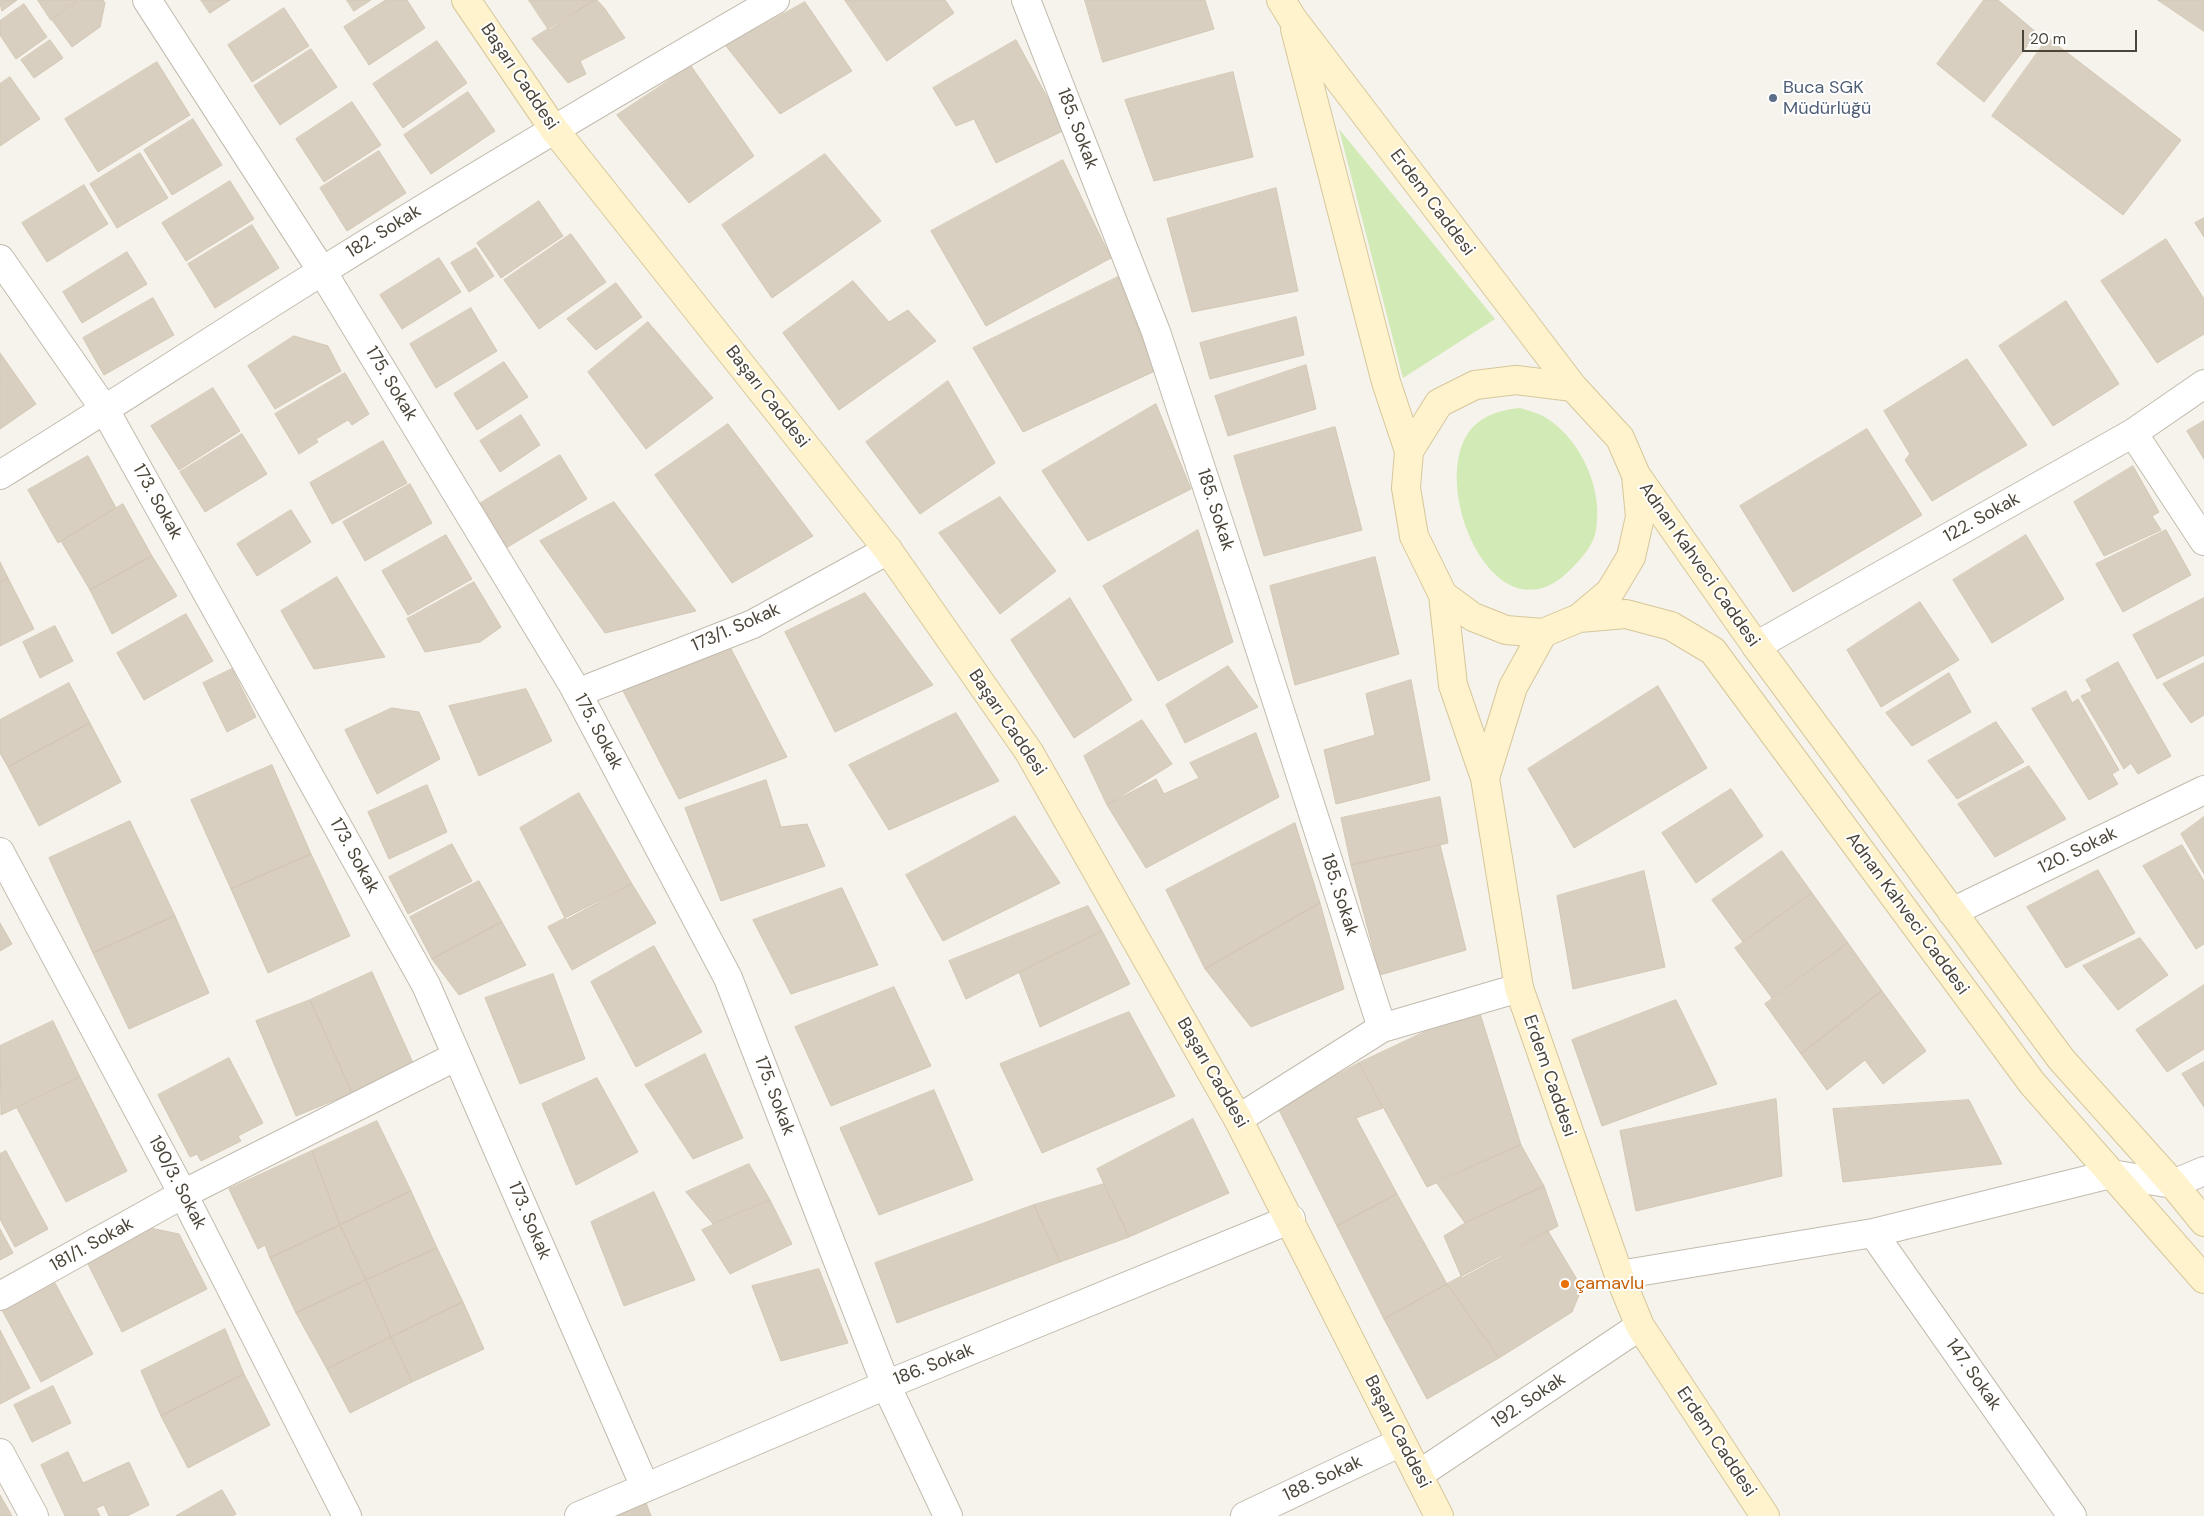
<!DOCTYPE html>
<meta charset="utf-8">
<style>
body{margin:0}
#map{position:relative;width:2204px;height:1516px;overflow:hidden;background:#f6f3ec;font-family:"DM Sans",sans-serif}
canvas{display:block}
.scale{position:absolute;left:2022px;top:30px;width:115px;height:22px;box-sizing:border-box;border:2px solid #4b4439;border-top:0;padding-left:6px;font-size:15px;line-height:18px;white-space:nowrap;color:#4b4439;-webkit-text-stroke:4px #fff;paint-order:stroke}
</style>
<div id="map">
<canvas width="2204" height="1516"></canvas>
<div class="scale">20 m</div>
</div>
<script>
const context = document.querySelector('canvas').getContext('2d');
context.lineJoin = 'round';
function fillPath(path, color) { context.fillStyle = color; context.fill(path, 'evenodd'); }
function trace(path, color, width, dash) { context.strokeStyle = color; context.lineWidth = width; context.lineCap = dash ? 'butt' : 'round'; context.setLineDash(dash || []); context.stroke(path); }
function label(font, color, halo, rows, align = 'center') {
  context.font = font + ' "DM Sans",sans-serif'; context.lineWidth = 4; context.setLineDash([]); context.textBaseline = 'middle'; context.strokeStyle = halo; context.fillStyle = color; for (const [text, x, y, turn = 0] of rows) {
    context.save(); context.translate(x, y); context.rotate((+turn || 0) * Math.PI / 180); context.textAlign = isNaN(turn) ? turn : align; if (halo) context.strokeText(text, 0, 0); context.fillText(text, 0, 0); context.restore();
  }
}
fillPath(new Path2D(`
 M 1339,129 L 1495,319 L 1403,378 Z
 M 1520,408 C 1530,411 1539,413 1548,419 C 1583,442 1605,494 1595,535 C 1591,548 1580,560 1571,569 C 1495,648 1425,481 1472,428 C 1485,414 1502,410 1520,408 Z`), '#d2eab5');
const building = new Path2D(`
 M 0,0 L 17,0 L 2,11 Z
 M 38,0 L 79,0 L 51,20 Z
 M 81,0 L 103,0 L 105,3 L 100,27 L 72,47 L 52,20 Z
 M 201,0 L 230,0 L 210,13 Z
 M 347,0 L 371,0 L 354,11 Z
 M 386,0 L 407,0 L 425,28 L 369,65 L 344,27 Z
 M 529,0 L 595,0 L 549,30 Z
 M 595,0 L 597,0 L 605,9 L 625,38 L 580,61 L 586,74 L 568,83 L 532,39 Z
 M 845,0 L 945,0 L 954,13 L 887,61 Z
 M 1085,0 L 1205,0 L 1214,29 L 1103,62 Z
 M 1984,0 L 1998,0 L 2037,33 L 1984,102 L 1937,64 Z
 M 2158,0 L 2204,0 L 2204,31 Z
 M 805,2 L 852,71 L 780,114 L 726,46 Z
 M 24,4 L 47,37 L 16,59 L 0,35 L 0,21 Z
 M 284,8 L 309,46 L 252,82 L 228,45 Z
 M 2048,38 L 2181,140 L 2123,215 L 1992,116 Z
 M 50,40 L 63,58 L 34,78 L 21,60 Z
 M 1016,40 L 1065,130 L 996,163 L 974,119 L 956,126 L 933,88 Z
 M 437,41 L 467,83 L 403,128 L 373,84 Z
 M 311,49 L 337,87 L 280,125 L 254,86 Z
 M 157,62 L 190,115 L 98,172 L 65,119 Z
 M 691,66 L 754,156 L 689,203 L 617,115 Z
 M 1233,72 L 1253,157 L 1154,181 L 1125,100 Z
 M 10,77 L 40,119 L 0,146 L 0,84 Z
 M 468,92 L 495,131 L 431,174 L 404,135 Z
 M 352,102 L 381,145 L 324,182 L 296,139 Z
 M 193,119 L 222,165 L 172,195 L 144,150 Z
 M 379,151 L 406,193 L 347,231 L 320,188 Z
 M 140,153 L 168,198 L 117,228 L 90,184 Z
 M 825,154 L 881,221 L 772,298 L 722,225 Z
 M 1063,160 L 1111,258 L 986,326 L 931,231 Z
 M 230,181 L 254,219 L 186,261 L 162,223 Z
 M 84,185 L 108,224 L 47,262 L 22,223 Z
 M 1276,188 L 1298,291 L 1192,312 L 1167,219 Z
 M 539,201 L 563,236 L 501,278 L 477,243 Z
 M 2204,218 L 2204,237 L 2195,223 Z
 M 252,225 L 279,268 L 215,308 L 188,264 Z
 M 571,234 L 606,282 L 539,329 L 504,280 Z
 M 2166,239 L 2204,299 L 2204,334 L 2157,363 L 2101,281 Z
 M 476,248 L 494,276 L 469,292 L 451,263 Z
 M 127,252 L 147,284 L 82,323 L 63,292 Z
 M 439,258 L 461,292 L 402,329 L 380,295 Z
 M 1118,277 L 1155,371 L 1023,432 L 973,348 Z
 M 853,281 L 889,322 L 908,310 L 936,341 L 839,410 L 783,333 Z
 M 616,283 L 642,317 L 596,350 L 567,319 Z
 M 153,298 L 174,335 L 104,375 L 83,338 Z
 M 2066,301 L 2119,384 L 2053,426 L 1999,346 Z
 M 471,308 L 497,351 L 436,388 L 410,344 Z
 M 1296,317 L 1304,355 L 1210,379 L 1200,343 Z
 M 648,322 L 713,398 L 646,449 L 588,372 Z
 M 294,336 L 328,346 L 341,371 L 275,409 L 248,366 Z
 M 0,353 L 36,404 L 0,429 Z
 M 1967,359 L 2027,445 L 1932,501 L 1905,460 L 1910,454 L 1884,411 Z
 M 504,362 L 528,397 L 477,430 L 454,394 Z
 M 1306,365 L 1316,409 L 1228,436 L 1215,396 Z
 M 345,373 L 369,414 L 352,425 L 348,420 L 316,439 L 318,442 L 299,454 L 275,414 Z
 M 948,381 L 995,463 L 920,514 L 866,442 Z
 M 213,388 L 240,431 L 179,470 L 151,426 Z
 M 1156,404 L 1191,489 L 1088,541 L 1042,471 Z
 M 521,415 L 540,445 L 500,472 L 480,441 Z
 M 2204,421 L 2204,459 L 2187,431 Z
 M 728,424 L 813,536 L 732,583 L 655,475 Z
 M 1335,427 L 1362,530 L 1264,556 L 1234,456 Z
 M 1867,429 L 1922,515 L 1793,592 L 1740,506 Z
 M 242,434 L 267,474 L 205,512 L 180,472 Z
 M 383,441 L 407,483 L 332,524 L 310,483 Z
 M 560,455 L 587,499 L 506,548 L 479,504 Z
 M 88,456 L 116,508 L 58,543 L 28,490 Z
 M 2133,466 L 2159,512 L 2152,516 L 2161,530 L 2104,556 L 2074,502 Z
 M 410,484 L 432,523 L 365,561 L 343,522 Z
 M 1000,497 L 1056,571 L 1000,614 L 939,533 Z
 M 614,502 L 696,611 L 605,633 L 540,541 Z
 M 123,504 L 152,556 L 90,590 L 61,541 Z
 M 291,510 L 311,542 L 257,576 L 237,544 Z
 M 1198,530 L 1233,642 L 1158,681 L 1103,586 Z
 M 2166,530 L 2191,575 L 2123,612 L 2096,564 Z
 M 446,535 L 472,579 L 408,615 L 382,571 Z
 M 2026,535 L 2064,599 L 1992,643 L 1953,580 Z
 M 152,556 L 177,596 L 112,634 L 90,590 Z
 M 1375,557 L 1399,654 L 1295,685 L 1270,586 Z
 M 0,562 L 8,578 L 0,582 Z
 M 337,577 L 385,657 L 314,669 L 281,611 Z
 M 8,578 L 34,629 L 0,646 L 0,582 Z
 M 474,582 L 501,627 L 480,642 L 425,652 L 407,619 Z
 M 865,593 L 933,685 L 835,732 L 785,632 Z
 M 1070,598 L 1132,700 L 1074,738 L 1011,640 Z
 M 2204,598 L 2204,655 L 2157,679 L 2133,635 Z
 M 1920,602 L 1959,660 L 1881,707 L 1847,650 Z
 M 186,614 L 213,661 L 144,700 L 117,653 Z
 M 55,626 L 73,661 L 40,678 L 23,642 Z
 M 729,645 L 787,757 L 679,799 L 620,685 Z
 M 2118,662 L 2171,756 L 2138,774 L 2131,763 L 2124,769 L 2081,696 L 2092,691 L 2086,680 Z
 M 2204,663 L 2204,715 L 2191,723 L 2163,684 Z
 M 1228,666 L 1258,707 L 1185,743 L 1166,705 Z
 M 232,669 L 256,717 L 227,732 L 203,683 Z
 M 1949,673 L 1971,712 L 1912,746 L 1886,713 Z
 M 1411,680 L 1430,780 L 1336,804 L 1324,750 L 1375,735 L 1366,694 Z
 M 69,683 L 90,723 L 8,767 L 0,753 L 0,720 Z
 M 1658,686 L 1707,768 L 1574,848 L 1528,769 Z
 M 526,689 L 552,741 L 479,776 L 449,706 Z
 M 2066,691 L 2072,703 L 2078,699 L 2119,770 L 2112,774 L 2118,784 L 2089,800 L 2032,709 Z
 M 392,708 L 419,712 L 440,759 L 377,794 L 345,730 Z
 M 956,713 L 999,781 L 889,830 L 849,765 Z
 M 1142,720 L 1172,764 L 1107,805 L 1084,756 Z
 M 1996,722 L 2024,762 L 1957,799 L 1928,761 Z
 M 90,723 L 121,782 L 39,826 L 8,767 Z
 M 1256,733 L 1279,797 L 1146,868 L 1107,805 L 1156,779 L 1164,794 L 1199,778 L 1190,763 Z
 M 272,765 L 311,854 L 231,889 L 191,800 Z
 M 2029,766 L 2066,819 L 1995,857 L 1958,804 Z
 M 766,780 L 781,827 L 807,824 L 825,866 L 721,901 L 685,808 Z
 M 427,785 L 447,832 L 389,859 L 368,812 Z
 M 1731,789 L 1763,836 L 1696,883 L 1662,833 Z
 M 579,793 L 632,884 L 566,920 L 520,828 Z
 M 1440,797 L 1448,843 L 1351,865 L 1341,818 Z
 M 1015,816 L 1060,883 L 943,941 L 906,875 Z
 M 2204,817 L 2204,874 L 2181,834 Z
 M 130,821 L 175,916 L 93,953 L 49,858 Z
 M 1295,823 L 1320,903 L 1205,969 L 1166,890 Z
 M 452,844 L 472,881 L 408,914 L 389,877 Z
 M 1440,845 L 1466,950 L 1380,975 L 1351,865 Z
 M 2182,845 L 2204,881 L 2204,944 L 2196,949 L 2143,866 Z
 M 1782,851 L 1812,893 L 1743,942 L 1712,900 Z
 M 311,854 L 350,936 L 268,973 L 231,889 Z
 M 2098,870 L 2135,933 L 2066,968 L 2027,907 Z
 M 1644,871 L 1665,967 L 1573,989 L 1557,896 Z
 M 479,881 L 502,922 L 432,959 L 410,917 Z
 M 632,884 L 656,923 L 572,970 L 548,927 Z
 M 842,888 L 878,965 L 791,994 L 753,920 Z
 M 1812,893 L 1848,943 L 1772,998 L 1735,948 Z
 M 1320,903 L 1344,989 L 1251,1027 L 1205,969 Z
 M 1088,906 L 1102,931 L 966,999 L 949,961 Z
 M 175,916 L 209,993 L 129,1029 L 93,953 Z
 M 502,922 L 526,965 L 459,995 L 432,959 Z
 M 0,923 L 12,944 L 0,951 Z
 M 1102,931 L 1130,984 L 1040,1027 L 1019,972 Z
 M 2140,938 L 2168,975 L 2118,1010 L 2083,966 Z
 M 1848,943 L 1882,991 L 1801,1054 L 1765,1004 Z
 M 654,946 L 702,1032 L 636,1067 L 591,982 Z
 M 372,972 L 414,1065 L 352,1093 L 310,1000 Z
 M 553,974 L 585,1059 L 520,1084 L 485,998 Z
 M 2204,985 L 2204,1049 L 2167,1072 L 2136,1030 Z
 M 894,987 L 931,1066 L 831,1106 L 795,1027 Z
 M 1882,991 L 1926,1051 L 1883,1084 L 1865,1060 L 1827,1090 L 1801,1054 Z
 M 310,1000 L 352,1093 L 296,1116 L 256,1021 Z
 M 1676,1000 L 1717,1084 L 1602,1126 L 1572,1040 Z
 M 1478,1007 L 1521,1145 L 1427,1187 L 1359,1063 Z
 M 1129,1012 L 1175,1096 L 1042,1153 L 1000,1064 Z
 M 53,1021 L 80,1077 L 1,1115 L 0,1046 Z
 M 705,1054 L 743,1138 L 693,1159 L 645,1085 Z
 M 229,1058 L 263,1123 L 238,1136 L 241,1141 L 201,1161 L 197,1154 L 190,1157 L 158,1095 Z
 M 2204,1062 L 2204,1107 L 2182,1074 Z
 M 1359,1063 L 1383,1108 L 1356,1118 L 1397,1194 L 1337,1226 L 1278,1108 Z
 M 80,1077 L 127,1171 L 66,1202 L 17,1108 Z
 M 597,1078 L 638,1152 L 576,1185 L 542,1104 Z
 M 934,1090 L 973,1180 L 879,1215 L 840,1128 Z
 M 1776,1099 L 1782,1176 L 1636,1211 L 1620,1131 Z
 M 1969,1100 L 2002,1164 L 1843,1182 L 1833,1109 Z
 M 1193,1119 L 1229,1193 L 1129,1237 L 1097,1169 Z
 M 377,1121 L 411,1191 L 340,1225 L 312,1151 Z
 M 1521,1145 L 1544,1186 L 1465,1223 L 1436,1182 Z
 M 6,1151 L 48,1229 L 15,1247 L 0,1219 L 0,1154 Z
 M 312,1151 L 340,1225 L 270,1258 L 265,1245 L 258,1249 L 229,1189 Z
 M 749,1164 L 770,1200 L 713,1224 L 686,1192 Z
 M 1104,1184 L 1129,1237 L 1060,1262 L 1034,1205 Z
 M 1544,1186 L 1558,1226 L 1462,1278 L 1444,1236 L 1465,1223 Z
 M 411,1191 L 437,1248 L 366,1280 L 340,1225 Z
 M 654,1192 L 695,1280 L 624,1306 L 591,1222 Z
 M 1397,1194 L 1447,1284 L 1384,1319 L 1337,1226 Z
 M 770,1200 L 792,1244 L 730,1274 L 702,1230 Z
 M 1034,1205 L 1060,1262 L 897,1323 L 875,1263 Z
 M 340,1225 L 366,1280 L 296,1313 L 270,1258 Z
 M 150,1228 L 179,1234 L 207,1289 L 122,1332 L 86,1260 Z
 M 0,1229 L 13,1253 L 0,1260 Z
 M 1548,1231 L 1582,1288 L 1572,1312 L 1499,1358 L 1447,1284 Z
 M 437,1248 L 463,1302 L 391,1337 L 366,1280 Z
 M 819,1269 L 848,1343 L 781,1361 L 752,1286 Z
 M 366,1280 L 391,1337 L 327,1369 L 296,1313 Z
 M 55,1283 L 93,1354 L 41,1382 L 2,1310 Z
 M 1447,1284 L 1499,1358 L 1427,1399 L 1384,1319 Z
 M 463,1302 L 484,1349 L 412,1382 L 391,1337 Z
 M 225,1329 L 244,1374 L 161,1416 L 141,1371 Z
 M 0,1330 L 30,1388 L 0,1404 Z
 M 391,1337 L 412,1382 L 350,1413 L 327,1369 Z
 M 244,1374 L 270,1425 L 188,1468 L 161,1416 Z
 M 53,1386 L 71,1423 L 32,1442 L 14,1405 Z
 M 68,1452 L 83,1483 L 129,1462 L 149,1505 L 127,1516 L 109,1516 L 104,1505 L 96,1508 L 100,1516 L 65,1516 L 41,1465 Z
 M 222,1490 L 236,1514 L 233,1516 L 176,1516 Z
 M 0,1495 L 12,1516 L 0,1516 Z
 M 645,1500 L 651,1516 L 612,1516 Z`);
fillPath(building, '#d8cfc1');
trace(building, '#d3c7b4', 1);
const street = new Path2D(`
 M 147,0 L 322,271 L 573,685 L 728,978 L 886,1385 L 948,1516
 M 1026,0 L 1156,332 L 1242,593 L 1382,1028
 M 0,259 L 105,410 L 426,985 L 645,1487
 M 2133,433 L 2204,541
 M 0,475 C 109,408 216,337 324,270 C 473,177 623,88 775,0
 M 1756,646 L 2133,433 L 2204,384
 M 577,693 L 753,624 L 888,550
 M 0,852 L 183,1194 L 347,1516
 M 1952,912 L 2204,790
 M 1238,1119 L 1382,1028 L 1519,988
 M 1873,1233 L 2072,1516
 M 1619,1275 L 1873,1233 L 2111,1174 L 2173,1184 L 2204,1171
 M 0,1296 L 183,1194 L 457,1056
 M 0,1453 L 34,1516
 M 1418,1475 L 1640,1326
 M 579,1516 L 886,1385 L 1291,1219
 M 1245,1516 L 1401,1442`);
const secondary = new Path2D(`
 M 466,0 L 553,128 L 888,550 L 1029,752 L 1238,1119 L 1439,1516
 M 1281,0 L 1292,18 L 1573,387
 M 1295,29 L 1386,382 L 1409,451
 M 1516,380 L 1573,387 L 1620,438 L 1636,475 L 1640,517 L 1631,557 L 1610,592 L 1579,618 L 1543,633 L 1506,630 L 1473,617 L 1443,595 L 1414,536 L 1406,488 L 1409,451 L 1439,403 L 1475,385 Z
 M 1636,475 L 1756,646 L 2061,1059 L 2173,1184 L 2204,1222
 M 1443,595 L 1453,685 L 1485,778 L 1519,988 L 1619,1275 L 1640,1326 L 1765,1516
 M 1579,618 L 1626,614 L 1671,626 L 1713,651 L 2032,1083 L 2204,1279
 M 1485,778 L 1513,687 L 1543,633`);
trace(street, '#c2bbae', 30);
trace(secondary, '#d6c79b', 30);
trace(street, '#fff', 28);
trace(secondary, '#fff3cd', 28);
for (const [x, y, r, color] of [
 [1773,98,5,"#5c6f8a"],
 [1565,1284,5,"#e8710a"]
]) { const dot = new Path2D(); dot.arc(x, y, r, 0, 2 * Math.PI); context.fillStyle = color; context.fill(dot); trace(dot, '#fff', 2); }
label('18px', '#4b4439', '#fff', [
 ["Başarı Caddesi",519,77,56],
 ["185. Sokak",1077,129,69],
 ["Erdem Caddesi",1432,203,53],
 ["182. Sokak",384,232,-32],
 ["175. Sokak",391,384,59],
 ["Başarı Caddesi",767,397,52],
 ["173. Sokak",157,502,61],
 ["185. Sokak",1215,510,72],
 ["122. Sokak",1982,518,-29],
 ["Adnan Kahveci Caddesi",1699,565,55],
 ["173/1. Sokak",736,628,-24],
 ["Başarı Caddesi",1007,723,56],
 ["175. Sokak",598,732,62],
 ["120. Sokak",2078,851,-26],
 ["173. Sokak",354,856,61],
 ["185. Sokak",1339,895,72],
 ["Adnan Kahveci Caddesi",1907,914,54],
 ["Başarı Caddesi",1212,1073,60],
 ["Erdem Caddesi",1549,1076,71],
 ["175. Sokak",774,1096,69],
 ["190/3. Sokak",177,1183,62],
 ["173. Sokak",529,1221,67],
 ["181/1. Sokak",92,1245,-29],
 ["186. Sokak",934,1365,-22],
 ["147. Sokak",1973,1375,55],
 ["192. Sokak",1529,1401,-34],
 ["Başarı Caddesi",1397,1432,63],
 ["Erdem Caddesi",1716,1442,56],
 ["188. Sokak",1323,1479,-25]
]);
label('18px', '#4e5e75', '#fff', [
 ["Buca SGK",1783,88],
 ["Müdürlüğü",1783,109]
], 'left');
label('18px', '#c56008', '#fff', [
 ["çamavlu",1575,1284]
], 'left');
</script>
